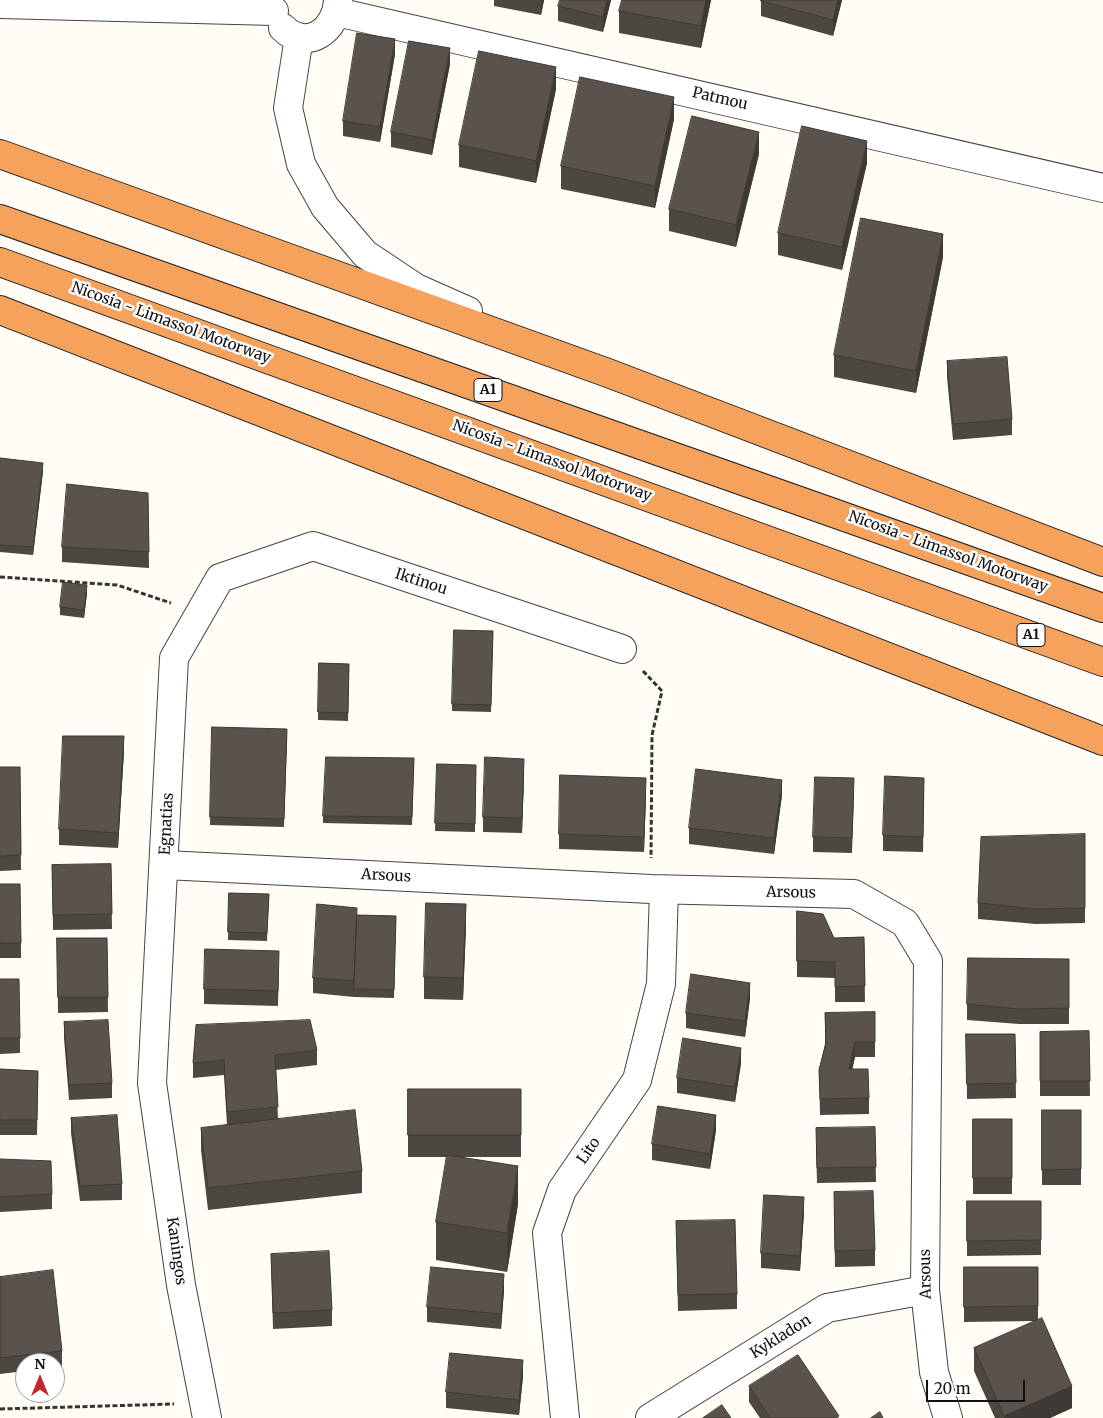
<!DOCTYPE html>
<style>
body{margin:0}
#map{position:relative;width:1103px;height:1418px;overflow:hidden;background:#fffdf5;font-family:Merriweather,serif}
canvas{display:block}
.north{position:absolute;left:15px;top:1353px;width:50px;height:50px;box-sizing:border-box;background:#fff;border:1px solid #a0a0a0;border-radius:50%;rotate:0deg;font-size:14px;font-weight:700;line-height:20px;text-align:center;color:#111}
.north::after{content:'';display:block;margin:auto;width:18px;height:22px;background:#c4262e;clip-path:polygon(50% 0,100% 100%,50% 72%,0 100%)}
.scale{position:absolute;left:926px;top:1380px;width:99px;height:22px;box-sizing:border-box;border:2px solid #111;border-top:0;padding-left:6px;font-size:15px;line-height:18px;white-space:nowrap;color:#111;-webkit-text-stroke:4px #fff;paint-order:stroke}
</style>
<div id="map">
<canvas width="1103" height="1418"></canvas>
<div class="north">N</div>
<div class="scale">20 m</div>
</div>
<script>
const context = document.querySelector('canvas').getContext('2d');
context.lineJoin = 'round';
function trace(path, color, width, dash) { context.strokeStyle = color; context.lineWidth = width; context.lineCap = dash ? 'butt' : 'round'; context.setLineDash(dash || []); context.stroke(path); }
function fillPath(path, color) { context.fillStyle = color; context.fill(path, 'evenodd'); }
function label(font, color, halo, rows, align = 'center') {
  context.font = font + ' Merriweather,serif'; context.lineWidth = 5; context.setLineDash([]); context.textBaseline = 'middle'; context.strokeStyle = halo; context.fillStyle = color; for (const [text, x, y, turn = 0] of rows) {
    context.save(); context.translate(x, y); context.rotate((+turn || 0) * Math.PI / 180); context.textAlign = isNaN(turn) ? turn : align; if (halo) context.strokeText(text, 0, 0); context.fillText(text, 0, 0); context.restore();
  }
}
const minor = new Path2D(`
 M 0,4 L 274,11
 M 337,12 L 1103,188
 M 283,28 C 307,52 337,30 338,0
 M 299,37 L 288,108 L 301,164 L 325,207 L 365,254 L 416,288 L 468,311
 M 165,865 L 651,889 L 854,894 L 905,923 L 928,961 L 925,1290 L 934,1372 L 948,1418
 M 207,1418 L 181,1285 L 152,1083 L 174,658 L 220,578 L 313,546 L 622,649
 M 565,1418 L 547,1233 L 562,1190 L 637,1080 L 661,984 L 664,890
 M 650,1418 L 827,1308 L 925,1290`);
const highway = new Path2D(`
 M 0,154 L 608,373 L 1103,562
 M 0,219 L 1103,608
 M 0,262 L 1103,662
 M 0,310 L 1103,741`);
trace(minor, '#444', 30);
trace(highway, '#222', 30);
trace(new Path2D(`
 M 0,577 L 117,585 L 171,603
 M 643,671 L 662,691 L 652,735 L 651,858
 M 0,1409 L 174,1404`), '#333', 3, [5, 2.5]);
trace(minor, '#fff', 28);
trace(highway, '#f5a25d', 28);
fillPath(new Path2D(`
 M 494,0 L 544,0 L 541,15 L 494,6 Z
 M 611,0 L 603,32 L 558,21 L 558,6 Z
 M 711,0 L 701,48 L 619,33 L 619,11 Z
 M 761,0 L 842,0 L 833,36 L 761,16 Z
 M 395,54 L 380,142 L 343,136 L 343,121 Z
 M 450,64 L 432,155 L 391,147 L 391,132 Z
 M 556,89 L 536,183 L 459,167 L 459,145 Z
 M 674,119 L 655,208 L 561,189 L 561,166 Z
 M 759,154 L 736,247 L 669,231 L 669,209 Z
 M 867,163 L 842,270 L 778,255 L 778,233 Z
 M 943,257 L 916,393 L 834,377 L 834,355 Z
 M 947,361 L 1012,419 L 1012,435 L 953,440 L 947,377 Z
 M 0,458 L 43,471 L 33,555 L 0,552 Z
 M 148,493 L 149,568 L 62,562 L 62,547 Z
 M 87,593 L 84,618 L 60,615 L 60,607 Z
 M 493,631 L 491,712 L 452,711 L 452,704 Z
 M 319,663 L 349,664 L 348,721 L 318,720 Z
 M 212,727 L 287,737 L 284,827 L 210,825 Z
 M 124,751 L 118,848 L 59,845 L 59,829 Z
 M 414,758 L 412,825 L 323,823 L 323,816 Z
 M 437,764 L 476,765 L 475,832 L 435,831 Z
 M 0,767 L 20,767 L 21,870 L 0,871 Z
 M 524,774 L 522,833 L 483,832 L 483,817 Z
 M 646,793 L 644,852 L 559,849 L 559,834 Z
 M 854,793 L 852,853 L 813,852 L 813,837 Z
 M 924,793 L 923,852 L 883,851 L 883,835 Z
 M 782,795 L 774,854 L 689,844 L 689,828 Z
 M 1085,834 L 1085,923 L 1036,924 L 978,919 L 978,903 Z
 M 111,864 L 112,929 L 53,930 L 52,865 Z
 M 0,884 L 21,943 L 21,958 L 0,958 Z
 M 229,893 L 269,894 L 267,941 L 228,940 Z
 M 797,911 L 834,938 L 864,937 L 865,1002 L 835,1002 L 835,978 L 797,977 Z
 M 357,915 L 396,916 L 394,998 L 354,997 L 313,993 L 313,978 Z
 M 466,926 L 463,1000 L 424,999 L 424,977 Z
 M 57,938 L 107,938 L 108,1012 L 58,1013 Z
 M 1069,959 L 1069,1024 L 1019,1024 L 967,1020 L 967,1004 Z
 M 279,967 L 278,1006 L 204,1004 L 204,989 Z
 M 0,979 L 20,1038 L 20,1053 L 0,1054 Z
 M 750,998 L 745,1037 L 686,1028 L 686,1013 Z
 M 875,1012 L 875,1057 L 855,1057 L 852,1069 L 869,1098 L 869,1114 L 820,1115 L 819,1070 L 825,1044 L 825,1013 Z
 M 64,1022 L 112,1083 L 112,1098 L 69,1100 L 64,1038 Z
 M 1089,1031 L 1090,1096 L 1040,1096 L 1040,1032 Z
 M 966,1034 L 1015,1034 L 1016,1098 L 967,1099 Z
 M 317,1050 L 317,1065 L 276,1070 L 278,1119 L 362,1171 L 362,1193 L 208,1210 L 201,1150 L 201,1128 L 227,1125 L 224,1075 L 193,1078 L 193,1063 Z
 M 741,1063 L 735,1102 L 677,1093 L 677,1078 Z
 M 0,1069 L 38,1071 L 37,1135 L 0,1135 Z
 M 408,1089 L 521,1089 L 521,1157 L 461,1157 L 518,1204 L 507,1272 L 436,1260 L 436,1222 L 447,1157 L 408,1157 Z
 M 1042,1110 L 1081,1110 L 1081,1185 L 1042,1185 Z
 M 71,1118 L 122,1184 L 122,1200 L 80,1201 L 71,1133 Z
 M 973,1119 L 1012,1119 L 1012,1194 L 973,1194 Z
 M 875,1127 L 876,1182 L 817,1183 L 816,1144 Z
 M 716,1130 L 710,1169 L 652,1160 L 652,1144 Z
 M 0,1159 L 52,1194 L 52,1209 L 0,1212 Z
 M 967,1201 L 1041,1201 L 1041,1255 L 967,1256 Z
 M 834,1208 L 875,1250 L 875,1266 L 835,1267 Z
 M 804,1212 L 800,1271 L 761,1268 L 761,1253 Z
 M 676,1221 L 737,1294 L 737,1309 L 678,1311 Z
 M 271,1254 L 332,1310 L 332,1326 L 273,1329 Z
 M 964,1267 L 1038,1267 L 1038,1320 L 1072,1408 L 1050,1418 L 995,1418 L 974,1371 L 974,1348 L 1035,1321 L 964,1322 Z
 M 0,1277 L 62,1351 L 62,1366 L 55,1367 L 55,1363 L 25,1363 L 25,1371 L 0,1374 Z
 M 504,1290 L 501,1329 L 427,1322 L 427,1307 Z
 M 523,1376 L 519,1415 L 446,1408 L 446,1392 Z
 M 749,1386 L 839,1418 L 760,1418 L 749,1402 Z`), '#4d4742');
fillPath(new Path2D(`
 M 541,0 L 544,0 L 541,15 Z
 M 607,0 L 611,0 L 603,32 L 603,17 Z
 M 706,0 L 711,0 L 701,48 L 701,26 Z
 M 838,0 L 842,0 L 833,36 L 833,20 Z
 M 395,39 L 395,54 L 380,142 L 380,127 Z
 M 450,48 L 450,64 L 432,155 L 432,140 Z
 M 556,67 L 556,89 L 536,183 L 536,161 Z
 M 674,97 L 674,119 L 655,208 L 655,186 Z
 M 759,132 L 759,154 L 736,247 L 736,225 Z
 M 867,141 L 867,163 L 842,270 L 842,247 Z
 M 943,234 L 943,257 L 916,393 L 916,371 Z
 M 43,463 L 43,471 L 33,555 L 33,547 Z
 M 87,585 L 87,593 L 84,618 L 84,610 Z
 M 124,736 L 124,751 L 118,848 L 118,833 Z
 M 524,759 L 524,774 L 522,833 L 522,818 Z
 M 646,778 L 646,793 L 644,852 L 644,837 Z
 M 782,780 L 782,795 L 774,854 L 774,838 Z
 M 466,904 L 466,926 L 463,1000 L 463,978 Z
 M 750,983 L 750,998 L 745,1037 L 745,1021 Z
 M 855,1042 L 855,1057 L 849,1085 L 849,1069 Z
 M 741,1048 L 741,1063 L 735,1102 L 735,1087 Z
 M 716,1115 L 716,1130 L 710,1169 L 710,1154 Z
 M 518,1166 L 518,1204 L 507,1272 L 507,1233 Z
 M 804,1197 L 804,1212 L 800,1271 L 800,1256 Z
 M 504,1274 L 504,1290 L 501,1329 L 501,1314 Z
 M 523,1360 L 523,1376 L 519,1415 L 519,1400 Z
 M 1072,1386 L 1072,1408 L 1050,1418 L 1004,1418 L 1004,1416 Z`), '#3f3936');
const building = new Path2D(`
 M 560,0 L 607,0 L 603,17 L 558,6 Z
 M 622,0 L 706,0 L 701,26 L 619,11 Z
 M 761,0 L 838,0 L 833,20 L 761,1 Z
 M 357,33 L 395,39 L 380,127 L 343,121 Z
 M 409,41 L 450,48 L 432,140 L 391,132 Z
 M 479,51 L 556,67 L 536,161 L 459,145 Z
 M 580,77 L 674,97 L 655,186 L 561,166 Z
 M 692,116 L 759,132 L 736,225 L 669,209 Z
 M 802,126 L 867,141 L 842,247 L 778,233 Z
 M 861,218 L 943,234 L 916,371 L 834,355 Z
 M 1007,357 L 1012,419 L 953,424 L 947,361 Z
 M 0,458 L 43,463 L 33,547 L 0,545 Z
 M 67,484 L 148,493 L 149,552 L 62,547 Z
 M 63,582 L 87,585 L 84,610 L 60,607 Z
 M 454,630 L 493,631 L 491,705 L 452,704 Z
 M 319,663 L 349,664 L 348,713 L 318,712 Z
 M 212,727 L 287,729 L 284,819 L 210,817 Z
 M 63,736 L 124,736 L 118,833 L 59,829 Z
 M 326,757 L 414,758 L 412,817 L 323,816 Z
 M 485,757 L 524,759 L 522,818 L 483,817 Z
 M 437,764 L 476,765 L 475,824 L 435,823 Z
 M 0,767 L 20,767 L 21,855 L 0,856 Z
 M 696,769 L 782,780 L 774,838 L 689,828 Z
 M 560,775 L 646,778 L 644,837 L 559,834 Z
 M 885,776 L 924,778 L 923,837 L 883,835 Z
 M 815,777 L 854,778 L 852,838 L 813,837 Z
 M 1085,834 L 1085,908 L 1036,909 L 978,903 L 981,837 Z
 M 111,864 L 112,914 L 53,915 L 52,865 Z
 M 0,884 L 20,884 L 21,943 L 0,943 Z
 M 229,893 L 269,894 L 267,933 L 228,932 Z
 M 426,903 L 466,904 L 463,978 L 424,977 Z
 M 317,904 L 357,908 L 354,981 L 313,978 Z
 M 797,911 L 823,914 L 834,938 L 864,937 L 865,986 L 835,987 L 835,962 L 797,961 Z
 M 357,915 L 396,916 L 394,990 L 354,989 Z
 M 57,938 L 107,938 L 108,997 L 58,997 Z
 M 205,949 L 279,951 L 278,991 L 204,989 Z
 M 968,958 L 1069,959 L 1069,1008 L 1019,1009 L 967,1004 Z
 M 691,974 L 750,983 L 745,1021 L 686,1013 Z
 M 0,979 L 19,979 L 20,1038 L 0,1038 Z
 M 875,1012 L 875,1042 L 855,1042 L 849,1069 L 868,1069 L 869,1098 L 820,1099 L 819,1070 L 826,1043 L 825,1013 Z
 M 108,1020 L 112,1083 L 69,1085 L 64,1022 Z
 M 310,1020 L 317,1050 L 275,1055 L 278,1107 L 227,1112 L 224,1060 L 193,1063 L 196,1025 Z
 M 1089,1031 L 1090,1081 L 1040,1081 L 1040,1032 Z
 M 966,1034 L 1015,1034 L 1016,1083 L 967,1084 Z
 M 683,1038 L 741,1048 L 735,1087 L 677,1078 Z
 M 0,1069 L 38,1071 L 37,1120 L 0,1120 Z
 M 408,1089 L 521,1089 L 521,1135 L 408,1135 Z
 M 658,1106 L 716,1115 L 710,1154 L 652,1144 Z
 M 355,1110 L 362,1171 L 208,1188 L 201,1128 Z
 M 1042,1110 L 1081,1110 L 1081,1169 L 1042,1170 Z
 M 117,1115 L 122,1184 L 80,1186 L 71,1118 Z
 M 973,1119 L 1012,1119 L 1012,1178 L 973,1178 Z
 M 875,1127 L 876,1167 L 817,1168 L 816,1128 Z
 M 447,1155 L 518,1166 L 507,1233 L 436,1222 Z
 M 0,1159 L 51,1161 L 52,1194 L 0,1197 Z
 M 873,1191 L 875,1250 L 835,1251 L 834,1192 Z
 M 764,1195 L 804,1197 L 800,1256 L 761,1253 Z
 M 967,1201 L 1041,1201 L 1041,1240 L 967,1241 Z
 M 735,1220 L 737,1294 L 678,1295 L 676,1221 Z
 M 329,1251 L 332,1310 L 273,1313 L 271,1254 Z
 M 431,1267 L 504,1274 L 501,1314 L 427,1307 Z
 M 964,1267 L 1038,1267 L 1038,1306 L 964,1307 Z
 M 53,1270 L 62,1351 L 0,1358 L 0,1277 Z
 M 1042,1318 L 1072,1386 L 1004,1416 L 974,1348 Z
 M 450,1353 L 523,1360 L 519,1400 L 446,1392 Z
 M 798,1355 L 839,1416 L 836,1418 L 770,1418 L 749,1386 Z
 M 722,1405 L 731,1418 L 703,1418 Z
 M 880,1412 L 883,1418 L 871,1418 Z`);
fillPath(building, '#5a524d');
trace(building, '#3f3936', 1);
for (const [x, y, w] of [
 [488,390,28],
 [1031,635,28]
]) { const box = new Path2D(); box.roundRect(x - w / 2, y - 11.5, w, 23, 4); context.fillStyle = '#fff'; context.fill(box); trace(box, '#111', 1); }
label('bold 14px', '#111', null, [
 ["A1",488,390],
 ["A1",1031,635]
]);
label('15px', '#111', '#fff', [
 ["Patmou",720,99,13],
 ["Nicosia - Limassol Motorway",171,323,20],
 ["Nicosia - Limassol Motorway",552,461,20],
 ["Nicosia - Limassol Motorway",948,552,20],
 ["Iktinou",421,582,18],
 ["Egnatias",167,824,-87],
 ["Arsous",386,876,3],
 ["Arsous",791,893,1],
 ["Lito",589,1151,-55],
 ["Kaningos",176,1251,82],
 ["Arsous",926,1274,-91],
 ["Kykladon",781,1337,-32]
]);
</script>
